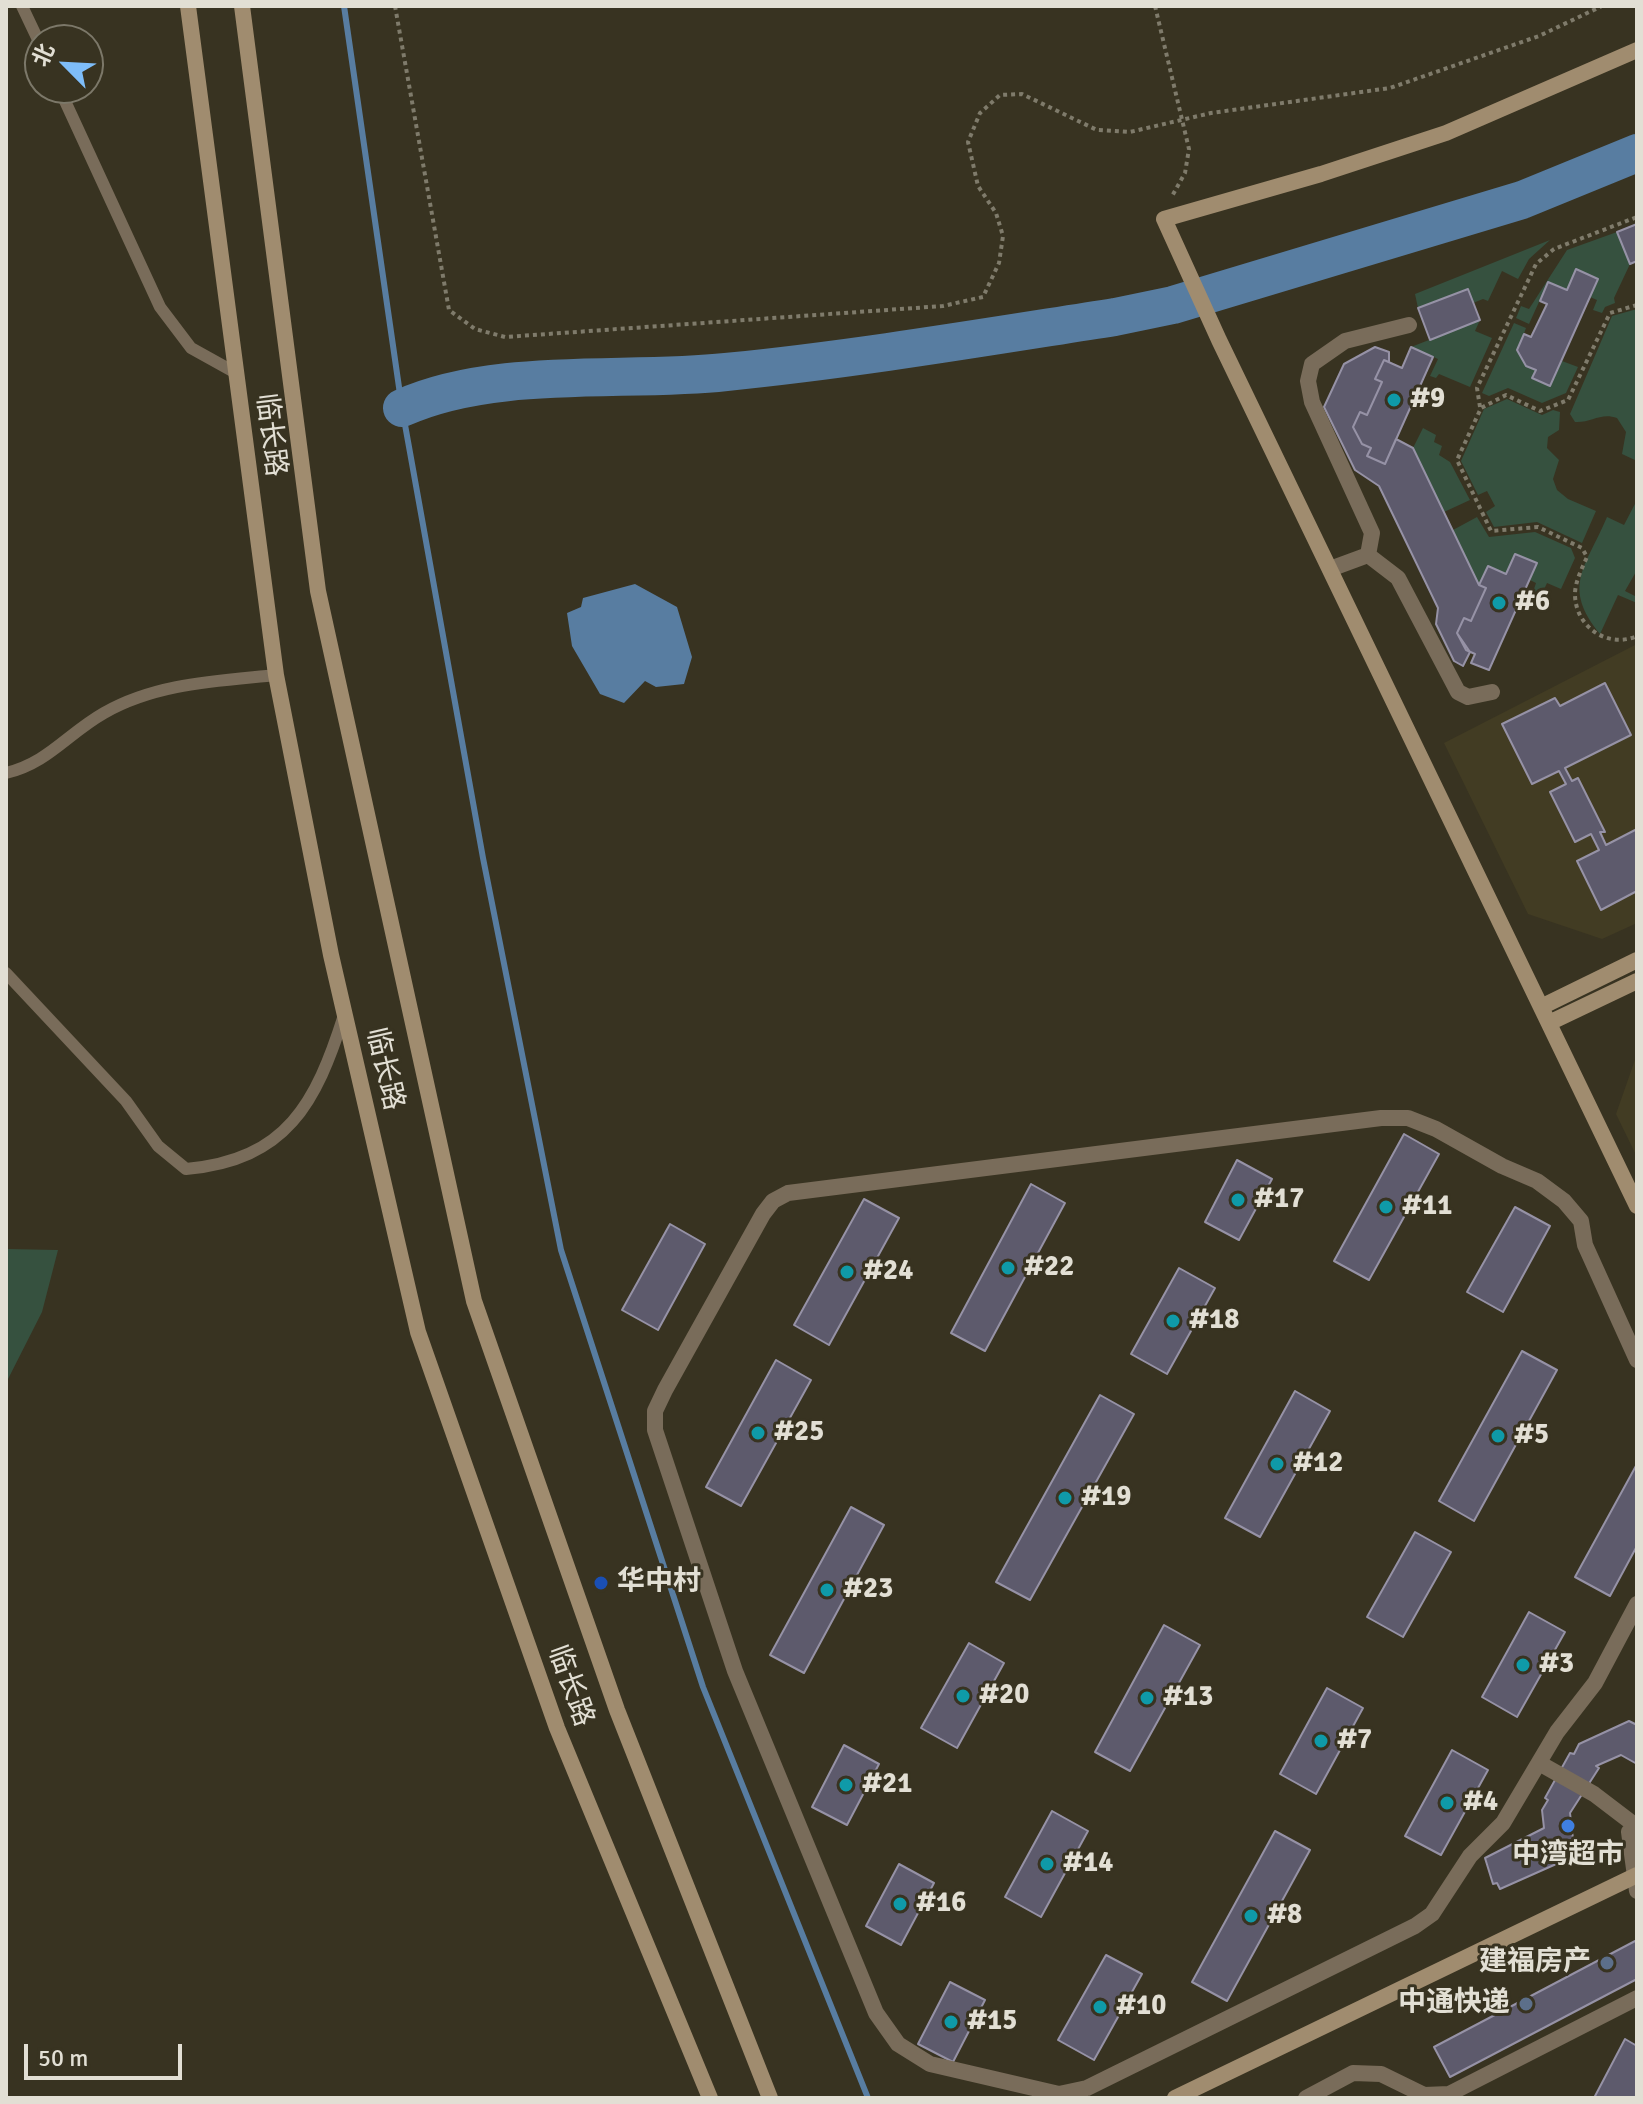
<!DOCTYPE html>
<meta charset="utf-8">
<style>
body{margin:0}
#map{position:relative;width:1643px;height:2104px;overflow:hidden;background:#383321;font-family:Signika,"Noto Sans SC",sans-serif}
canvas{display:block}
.frame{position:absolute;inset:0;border:8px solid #e2dfd4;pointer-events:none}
.north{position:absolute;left:24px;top:24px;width:80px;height:80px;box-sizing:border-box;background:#383321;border:2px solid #7c7869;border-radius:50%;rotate:294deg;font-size:22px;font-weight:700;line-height:32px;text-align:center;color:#e2dfd4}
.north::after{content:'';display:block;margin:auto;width:28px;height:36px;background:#7ebdf9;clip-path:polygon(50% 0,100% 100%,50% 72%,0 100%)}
.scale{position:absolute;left:24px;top:2044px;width:158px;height:36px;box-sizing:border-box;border:4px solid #e2dfd4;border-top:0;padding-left:10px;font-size:24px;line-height:28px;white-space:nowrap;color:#e2dfd4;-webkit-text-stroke:6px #383321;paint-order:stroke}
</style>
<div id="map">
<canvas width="1643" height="2104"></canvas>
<div class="frame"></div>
<div class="north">北</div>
<div class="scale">50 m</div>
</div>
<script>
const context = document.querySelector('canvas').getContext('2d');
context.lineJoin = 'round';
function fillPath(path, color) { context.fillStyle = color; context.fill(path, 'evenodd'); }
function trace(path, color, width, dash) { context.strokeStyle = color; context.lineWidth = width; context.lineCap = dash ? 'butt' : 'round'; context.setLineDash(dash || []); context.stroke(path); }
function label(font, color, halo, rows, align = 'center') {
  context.font = font + ' Signika,"Noto Sans SC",sans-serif'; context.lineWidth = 6; context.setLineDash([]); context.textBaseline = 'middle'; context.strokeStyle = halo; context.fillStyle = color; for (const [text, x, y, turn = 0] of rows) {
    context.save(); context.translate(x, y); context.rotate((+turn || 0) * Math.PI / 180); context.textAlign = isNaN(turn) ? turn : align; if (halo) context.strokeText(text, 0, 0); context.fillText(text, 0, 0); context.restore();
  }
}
fillPath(new Path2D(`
 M 1637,644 L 1637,923 L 1602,939 L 1528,914 L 1444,743 Z
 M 1637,1054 L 1637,1157 L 1616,1114 Z`), '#423c23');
fillPath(new Path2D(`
 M 1617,232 L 1630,264 L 1614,298 L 1615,303 L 1605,307 L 1602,313 L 1593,310 L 1597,300 L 1590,297 L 1576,270 L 1567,290 L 1548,282 L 1529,324 L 1516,318 L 1521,306 L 1529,309 L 1567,250 Z
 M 1550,240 L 1529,259 L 1518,279 L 1502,271 L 1488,301 L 1483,299 L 1473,303 L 1467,289 L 1418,308 L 1415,294 Z
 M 1637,309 L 1637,461 L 1622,454 L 1626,432 L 1617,418 C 1601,412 1591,423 1575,422 L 1570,414 L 1612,316 Z
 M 1480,320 L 1475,331 L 1492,338 L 1470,387 L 1439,374 L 1436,378 L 1430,376 L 1438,359 L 1411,347 Z
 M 1514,323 L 1526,328 L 1518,350 L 1526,366 L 1536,370 L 1533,379 L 1550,386 L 1562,361 L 1578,367 L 1566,393 L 1542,403 L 1508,388 L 1489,396 L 1482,393 Z
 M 1507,399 L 1542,415 L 1553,410 L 1560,412 L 1559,430 L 1548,437 L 1547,448 L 1559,460 L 1553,479 L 1557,490 L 1568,499 L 1596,511 L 1582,543 L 1537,522 L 1494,527 L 1486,512 L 1495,506 L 1487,491 L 1478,495 L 1461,461 L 1484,409 Z
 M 1423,428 L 1436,435 L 1434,442 L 1442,446 L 1439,455 L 1450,462 L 1470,500 L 1444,512 L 1413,448 Z
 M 1637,500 L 1637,570 L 1625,591 L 1637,597 L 1637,603 L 1618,595 L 1600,634 C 1561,586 1586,567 1607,517 L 1624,525 Z
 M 1477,517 L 1489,537 L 1535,532 L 1571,548 L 1575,558 L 1561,589 L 1547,583 L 1540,598 L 1532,595 L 1536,583 L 1530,580 L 1537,563 L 1516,554 L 1506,574 L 1488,566 L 1479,585 L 1453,530 Z
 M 6,1249 L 58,1250 L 42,1312 L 6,1383 Z`), '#36513f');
fillPath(new Path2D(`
 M 635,584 L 677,607 L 692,657 L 684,684 L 656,687 L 645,681 L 624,703 L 600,694 L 572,646 L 567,613 L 581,607 L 583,598 Z`), '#587da1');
trace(new Path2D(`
 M 344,6 L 402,408 L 483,858 L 561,1250 L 703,1687 L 868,2098`), '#587da1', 6);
trace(new Path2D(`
 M 402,408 C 495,366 625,383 726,372 C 856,359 986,337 1115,317 L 1173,305 L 1522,200 L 1637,153`), '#587da1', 38);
const building = new Path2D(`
 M 1637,224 L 1637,261 L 1630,264 L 1617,232 Z
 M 1576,269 L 1598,279 L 1550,386 L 1532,378 L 1536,370 L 1526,366 L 1517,350 L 1524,334 L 1531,337 L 1547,304 L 1540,301 L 1548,282 L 1567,290 Z
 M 1468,289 L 1480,320 L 1430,340 L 1418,308 Z
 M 1375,347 L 1389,352 L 1389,362 L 1384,360 L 1375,379 L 1382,382 L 1367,415 L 1360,412 L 1353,427 L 1362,444 L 1371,448 L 1367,456 L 1385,464 L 1396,439 L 1413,448 L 1479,585 L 1486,588 L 1471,621 L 1464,618 L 1457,633 L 1470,652 L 1463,666 L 1454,661 L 1436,624 L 1438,608 L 1379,486 L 1355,470 L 1324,407 L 1344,364 Z
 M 1411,347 L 1433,357 L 1385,464 L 1367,456 L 1371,448 L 1362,444 L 1353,427 L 1360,412 L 1367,415 L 1382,382 L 1375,379 L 1384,360 L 1402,368 Z
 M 1515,554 L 1537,563 L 1489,670 L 1471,663 L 1475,654 L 1466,650 L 1457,633 L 1464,618 L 1471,621 L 1486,588 L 1479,585 L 1488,566 L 1506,574 Z
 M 1605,683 L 1631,735 L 1565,768 L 1572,781 L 1578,778 L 1605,832 L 1600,832 L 1606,845 L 1637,829 L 1637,891 L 1601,910 L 1577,861 L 1599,850 L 1591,834 L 1575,842 L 1550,792 L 1566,784 L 1559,771 L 1532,784 L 1502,724 L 1555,698 L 1560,706 Z
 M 1404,1134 L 1439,1154 L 1369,1280 L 1334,1261 Z
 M 1237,1160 L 1272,1179 L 1239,1240 L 1205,1222 Z
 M 1031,1184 L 1065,1203 L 985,1351 L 951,1333 Z
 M 864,1199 L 899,1218 L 829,1345 L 794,1325 Z
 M 1515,1207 L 1550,1226 L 1503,1312 L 1467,1292 Z
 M 670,1224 L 705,1244 L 658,1330 L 622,1310 Z
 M 1179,1268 L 1215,1288 L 1167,1374 L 1131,1354 Z
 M 1522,1351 L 1557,1370 L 1474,1521 L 1439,1501 Z
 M 776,1360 L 811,1380 L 741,1506 L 706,1487 Z
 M 1295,1391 L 1330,1411 L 1260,1537 L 1225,1518 Z
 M 1100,1395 L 1134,1414 L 1030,1600 L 996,1582 Z
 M 1637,1464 L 1637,1546 L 1610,1596 L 1575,1577 Z
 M 851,1507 L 884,1525 L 804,1673 L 770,1655 Z
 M 1415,1532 L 1451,1552 L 1403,1637 L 1367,1617 Z
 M 1529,1612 L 1565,1632 L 1517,1717 L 1482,1697 Z
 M 1164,1625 L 1200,1645 L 1130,1771 L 1095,1752 Z
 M 969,1643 L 1004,1663 L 957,1748 L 921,1728 Z
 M 1327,1688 L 1363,1708 L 1316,1794 L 1280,1774 Z
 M 1629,1721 L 1637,1725 L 1637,1764 L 1621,1755 L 1596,1766 L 1599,1768 L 1570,1813 L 1573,1839 L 1581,1853 L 1500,1889 L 1497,1883 L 1493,1884 L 1485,1858 L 1544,1828 L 1542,1810 L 1548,1800 L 1545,1798 L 1570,1753 L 1574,1754 L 1579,1744 Z
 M 844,1745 L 879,1764 L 847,1825 L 812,1807 Z
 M 1452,1750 L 1488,1770 L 1441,1855 L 1405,1836 Z
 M 1052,1811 L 1088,1831 L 1041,1917 L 1005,1897 Z
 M 1275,1831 L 1310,1850 L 1227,2001 L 1192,1982 Z
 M 899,1864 L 934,1883 L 901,1945 L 866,1926 Z
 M 1637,1940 L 1637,1979 L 1450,2077 L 1434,2047 Z
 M 1106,1955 L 1142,1974 L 1094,2060 L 1058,2040 Z
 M 950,1982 L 985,2000 L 953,2062 L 918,2044 Z
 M 1625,2039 L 1637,2046 L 1637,2098 L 1594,2098 Z`);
fillPath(building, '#5d5a6c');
trace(building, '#9692a6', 2);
trace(new Path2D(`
 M 395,6 L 449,310 L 475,329 L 505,337 L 943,306 L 983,297 L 999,263 L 1003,236 L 996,213 L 978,186 L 968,142 L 980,113 L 1000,95 L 1022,94 L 1097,130 L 1130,132 L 1211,113 L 1390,88 L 1539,36 L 1602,6
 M 1155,6 L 1189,149 L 1185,173 L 1171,198
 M 1637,305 L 1610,313 L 1568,400 L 1540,411 L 1506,395 L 1481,408 L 1457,460 L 1491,531 L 1538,527 L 1582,548 L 1587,557 C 1582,568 1575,582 1575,594 C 1575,627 1608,649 1637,636
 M 1480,407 L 1477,388 L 1536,264 L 1554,249 L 1637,217`), '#7f7b6b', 4, [4, 4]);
trace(new Path2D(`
 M 22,6 L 40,44
 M 59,88 L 160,307 L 191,348 L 236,373
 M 6,773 C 48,763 67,734 104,713 C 156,683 218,681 276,675
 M 6,973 L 126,1101 L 158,1146 L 186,1169 C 287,1160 316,1103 344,1015`), '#796c5a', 12);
trace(new Path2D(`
 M 1368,555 L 1398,578 L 1458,692 L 1468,697 L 1492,692
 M 1330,569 L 1368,555 L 1372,533 L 1312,402 L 1308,381 L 1312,364 L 1345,341 L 1409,325
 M 1637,1360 L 1585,1245 L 1581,1221 L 1564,1201 L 1537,1181 L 1502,1166 L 1436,1129 L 1408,1118 L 1381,1118 L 788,1193 L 773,1201 L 763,1214 L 665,1390 L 655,1411 L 655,1430 L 735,1671 L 876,2013 L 898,2044 L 930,2064 L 1059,2094 L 1087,2088 L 1415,1926 L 1432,1914 L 1470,1856 L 1503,1823 L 1557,1732 L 1595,1683 L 1637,1604
 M 1539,1763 L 1594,1794 L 1636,1826
 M 1637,1826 L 1629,1832 L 1637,1891
 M 1306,2098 L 1353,2073 L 1381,2074 L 1424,2095 L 1449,2094 L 1637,1998`), '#796c5a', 16);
trace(new Path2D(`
 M 188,6 L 276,675 L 331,955 L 418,1332 L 557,1728 L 710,2098
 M 242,6 L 318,591 L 474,1301 L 617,1710 L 770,2098
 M 1637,50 L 1446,133 L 1321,174 L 1164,219 L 1219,340 L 1637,1206
 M 1543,1006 L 1637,960
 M 1551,1022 L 1637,981
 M 1175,2098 L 1637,1875`), '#a08c6f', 16);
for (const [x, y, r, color] of [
 [1394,400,8,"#0f9aa8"],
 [1499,603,8,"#0f9aa8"],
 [1238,1200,8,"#0f9aa8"],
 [1386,1207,8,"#0f9aa8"],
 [1008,1268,8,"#0f9aa8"],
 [847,1272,8,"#0f9aa8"],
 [1173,1321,8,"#0f9aa8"],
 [758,1433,8,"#0f9aa8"],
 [1498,1436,8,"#0f9aa8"],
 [1277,1464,8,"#0f9aa8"],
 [1065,1498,8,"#0f9aa8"],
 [601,1583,8,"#1a4fb4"],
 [827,1590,8,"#0f9aa8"],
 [1523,1665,8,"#0f9aa8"],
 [963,1696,8,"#0f9aa8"],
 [1147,1698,8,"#0f9aa8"],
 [1321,1741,8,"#0f9aa8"],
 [846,1785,8,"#0f9aa8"],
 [1447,1803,8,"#0f9aa8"],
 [1568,1826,8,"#3f7fe0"],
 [1047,1864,8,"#0f9aa8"],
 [900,1904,8,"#0f9aa8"],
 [1251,1916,8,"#0f9aa8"],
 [1607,1963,8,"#5c6f8a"],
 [1526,2004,8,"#5c6f8a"],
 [1100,2007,8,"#0f9aa8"],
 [951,2022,8,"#0f9aa8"]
]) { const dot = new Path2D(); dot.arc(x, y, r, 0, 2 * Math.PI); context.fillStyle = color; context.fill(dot); trace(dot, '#383321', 3); }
label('bold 28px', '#e2dfd4', '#383321', [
 ["#9",1410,400],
 ["#6",1515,603],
 ["#17",1254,1200],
 ["#11",1402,1207],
 ["#22",1024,1268],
 ["#24",863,1272],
 ["#18",1189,1321],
 ["#25",774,1433],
 ["#5",1514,1436],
 ["#12",1293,1464],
 ["#19",1081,1498],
 ["华中村",617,1583],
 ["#23",843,1590],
 ["#3",1539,1665],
 ["#20",979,1696],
 ["#13",1163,1698],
 ["#7",1337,1741],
 ["#21",862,1785],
 ["#4",1463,1803],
 ["中湾超市",1568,1856,"center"],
 ["#14",1063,1864],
 ["#16",916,1904],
 ["#8",1267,1916],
 ["建福房产",1591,1963,"right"],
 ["中通快递",1510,2004,"right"],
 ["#10",1116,2007],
 ["#15",967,2022]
], 'left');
label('28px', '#e2dfd4', '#383321', [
 ["临长路",270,435,83],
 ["临长路",384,1069,77],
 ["临长路",570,1686,70]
]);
</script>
